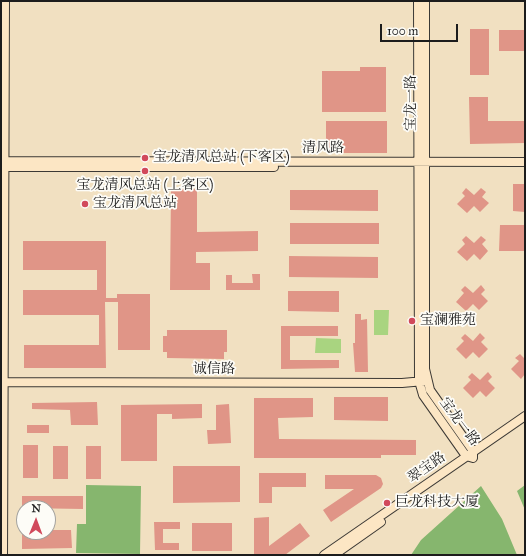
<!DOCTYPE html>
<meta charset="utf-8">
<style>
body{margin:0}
#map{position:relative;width:526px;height:556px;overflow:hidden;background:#f1e0c1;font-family:"IM FELL Great Primer",serif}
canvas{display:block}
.frame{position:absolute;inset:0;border:2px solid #1c1c1c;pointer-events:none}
.north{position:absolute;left:16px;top:500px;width:40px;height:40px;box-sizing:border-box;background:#fdfcf7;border:1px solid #a3a29f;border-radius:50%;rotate:1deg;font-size:11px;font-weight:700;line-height:16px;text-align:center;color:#1c1c1c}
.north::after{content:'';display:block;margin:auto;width:14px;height:18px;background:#d1495b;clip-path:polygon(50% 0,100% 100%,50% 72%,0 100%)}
.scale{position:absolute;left:380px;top:24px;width:78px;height:18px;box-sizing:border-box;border:2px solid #1c1c1c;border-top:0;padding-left:5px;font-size:12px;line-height:14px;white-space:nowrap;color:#1c1c1c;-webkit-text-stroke:3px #fdfcf7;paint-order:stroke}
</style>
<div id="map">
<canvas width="526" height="556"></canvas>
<div class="frame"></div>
<div class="north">N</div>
<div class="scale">100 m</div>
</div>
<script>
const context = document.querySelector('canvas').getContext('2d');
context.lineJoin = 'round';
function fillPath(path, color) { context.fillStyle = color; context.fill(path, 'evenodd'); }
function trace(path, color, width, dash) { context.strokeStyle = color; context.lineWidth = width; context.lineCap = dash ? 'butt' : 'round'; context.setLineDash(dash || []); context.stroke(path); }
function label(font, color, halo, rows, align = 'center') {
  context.font = font + ' "IM FELL Great Primer","Noto Serif SC",serif'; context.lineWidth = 3.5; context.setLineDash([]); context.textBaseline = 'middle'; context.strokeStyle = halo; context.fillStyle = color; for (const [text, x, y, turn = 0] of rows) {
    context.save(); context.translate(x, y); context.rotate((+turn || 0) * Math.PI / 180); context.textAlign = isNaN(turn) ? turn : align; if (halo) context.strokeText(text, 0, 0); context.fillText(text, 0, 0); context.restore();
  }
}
fillPath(new Path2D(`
 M 374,310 L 389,310 L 388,335 L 374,335 Z
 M 316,338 L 341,339 L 341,353 L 315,353 Z`), '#a9d480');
fillPath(new Path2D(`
 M 86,485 L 141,486 L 140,554 L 76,553 L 77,524 L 86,524 Z
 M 525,485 L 525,510 L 517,491 Z
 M 481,486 L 502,519 L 517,555 L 411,555 L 421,540 Z`), '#86b66e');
fillPath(new Path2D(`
 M 470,29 L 489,29 L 489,75 L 470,75 Z
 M 499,30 L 525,30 L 525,51 L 499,51 Z
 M 360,67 L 386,67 L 386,112 L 322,112 L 322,71 L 360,71 Z
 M 469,97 L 488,97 L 488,121 L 525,121 L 525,143 L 470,144 Z
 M 326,121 L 387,121 L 387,153 L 326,153 Z
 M 513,184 L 525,184 L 525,212 L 513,211 Z
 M 466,188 L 474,195 L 481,188 L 486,192 L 482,197 L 489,203 L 480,212 L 474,206 L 467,213 L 457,204 L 465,196 L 462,193 Z
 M 171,189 L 197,189 L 197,232 L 258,231 L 258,251 L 196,252 L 196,263 L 210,263 L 210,290 L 170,290 Z
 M 290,190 L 378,190 L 378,211 L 290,210 Z
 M 290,223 L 379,223 L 379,244 L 290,244 Z
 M 500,225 L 525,225 L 525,251 L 499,251 Z
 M 466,236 L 474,243 L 481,236 L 486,240 L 482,244 L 488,251 L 480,260 L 474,254 L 467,261 L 457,252 L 465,244 L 462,240 Z
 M 23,241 L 106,241 L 106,298 L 117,298 L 117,294 L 150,294 L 150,350 L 118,350 L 118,302 L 105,302 L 106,368 L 24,368 L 24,345 L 99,345 L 99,315 L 23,315 L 23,290 L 97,290 L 97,270 L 23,270 Z
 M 289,256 L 378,257 L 378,278 L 289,277 Z
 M 252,274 L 260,274 L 260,290 L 226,290 L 226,275 L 232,275 L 232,283 L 253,283 Z
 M 481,285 L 485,290 L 481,294 L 488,301 L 479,310 L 473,304 L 466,311 L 456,302 L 464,293 L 461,290 L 465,286 L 473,293 Z
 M 288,291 L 339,291 L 339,312 L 288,311 Z
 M 355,314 L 361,314 L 361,320 L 367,319 L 368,372 L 355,372 L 353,343 L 355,343 Z
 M 281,326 L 338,326 L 338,336 L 290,336 L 290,360 L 339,360 L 339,368 L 281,369 Z
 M 167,330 L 227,330 L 227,352 L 224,352 L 224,359 L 167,358 L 167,352 L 163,352 L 163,336 L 167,336 Z
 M 480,333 L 485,338 L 481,342 L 488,349 L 479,358 L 473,352 L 466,359 L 456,349 L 464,341 L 461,338 L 465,334 L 473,341 Z
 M 520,354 L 525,359 L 525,374 L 521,379 L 511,369 L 519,361 L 515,358 Z
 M 488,372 L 492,377 L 488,381 L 495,388 L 486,397 L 480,391 L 473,398 L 463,388 L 471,380 L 468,377 L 472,373 L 480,380 Z
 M 334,397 L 388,397 L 388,421 L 334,420 Z
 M 254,398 L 313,398 L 313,417 L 278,418 L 279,439 L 416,440 L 416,455 L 381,455 L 381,458 L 254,458 Z
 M 97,402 L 98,425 L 71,425 L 70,410 L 32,409 L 32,403 Z
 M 202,404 L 202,418 L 172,419 L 172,414 L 157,414 L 157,461 L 121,461 L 121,405 Z
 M 229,404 L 231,443 L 208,444 L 207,430 L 216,430 L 216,405 Z
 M 27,425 L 49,425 L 49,433 L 27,433 Z
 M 23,445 L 38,445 L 38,478 L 23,478 Z
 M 53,446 L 68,446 L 68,479 L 53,479 Z
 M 86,446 L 101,446 L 101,479 L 86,479 Z
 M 173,466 L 240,466 L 240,502 L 173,503 Z
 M 259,473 L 306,473 L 306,487 L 272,487 L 272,503 L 259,503 Z
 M 325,475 L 376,475 L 381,478 L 383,484 L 381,488 L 331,522 L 323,510 L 354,489 L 325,489 Z
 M 22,496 L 83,496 L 83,509 L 22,508 Z
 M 269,517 L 269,546 L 300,523 L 310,536 L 285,555 L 254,555 L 254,518 Z
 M 154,522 L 180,522 L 180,529 L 163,529 L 163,543 L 179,543 L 179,550 L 155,550 Z
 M 192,523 L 232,523 L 232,551 L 192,551 Z
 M 48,530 L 71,530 L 72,548 L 22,549 L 22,532 L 48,532 Z`), '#e09587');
const secondary = new Path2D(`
 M 418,1 L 419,381 L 423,395 L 466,456 L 473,458 L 473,451 L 430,390 L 425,369 L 425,1
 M 1,161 L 525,162
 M 1,167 L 274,167
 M 1,382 L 402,383 L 424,381
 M 3,555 L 5,1
 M 324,555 L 525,416
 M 334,555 L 381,522`);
trace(secondary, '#3c3935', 10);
trace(secondary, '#fce6c4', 8);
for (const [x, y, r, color] of [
 [145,158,4,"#d1495b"],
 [145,171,4,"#d1495b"],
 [85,204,4,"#d1495b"],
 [412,321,4,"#d1495b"],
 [387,503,4,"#d1495b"]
]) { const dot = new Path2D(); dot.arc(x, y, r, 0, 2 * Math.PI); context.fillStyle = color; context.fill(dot); trace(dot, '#fdfcf7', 1.5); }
label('14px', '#1c1c1c', '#fdfcf7', [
 ["宝龙一路",412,103,-90],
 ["清风路",323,149],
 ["诚信路",214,370],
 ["宝龙一路",459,422,53],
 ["翠宝路",427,468,-35]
]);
label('14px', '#1c1c1c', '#fdfcf7', [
 ["宝龙清风总站 (下客区)",153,158],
 ["宝龙清风总站 (上客区)",145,186,"center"],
 ["宝龙清风总站",93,204],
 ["宝澜雅苑",420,321],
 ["巨龙科技大厦",395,503]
], 'left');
</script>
